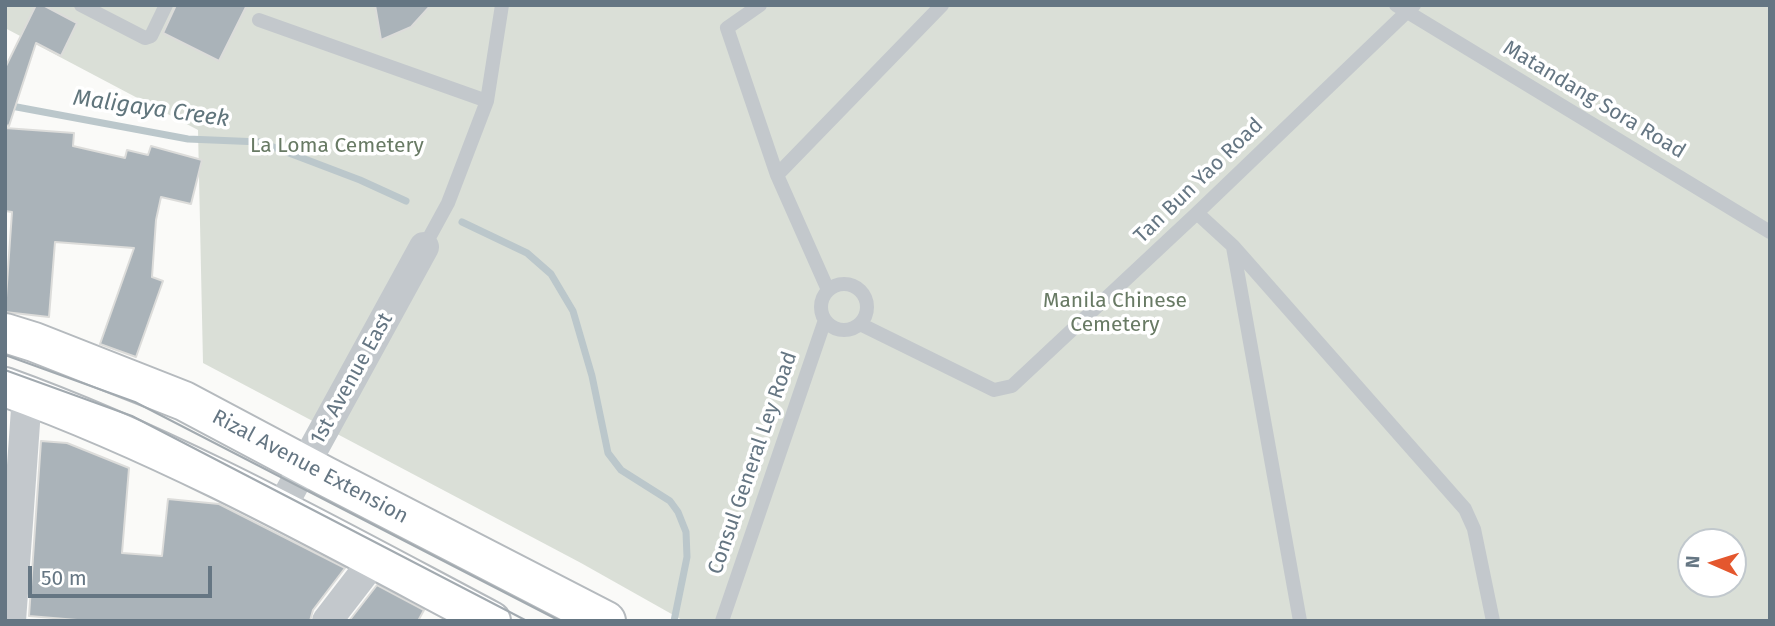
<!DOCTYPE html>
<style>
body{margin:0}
#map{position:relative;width:1775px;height:626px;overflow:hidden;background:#fafaf8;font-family:"Fira Sans",sans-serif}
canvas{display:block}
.frame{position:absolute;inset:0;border:7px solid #657683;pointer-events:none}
.north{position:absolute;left:1677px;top:528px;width:70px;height:70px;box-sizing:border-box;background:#fff;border:2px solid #c1c8cd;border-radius:50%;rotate:273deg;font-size:19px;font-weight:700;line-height:28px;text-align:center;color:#657683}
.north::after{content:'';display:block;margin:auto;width:24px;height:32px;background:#e4572e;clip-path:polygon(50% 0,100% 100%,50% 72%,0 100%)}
.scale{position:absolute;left:28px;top:566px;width:184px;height:32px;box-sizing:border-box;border:4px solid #657683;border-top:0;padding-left:9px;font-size:21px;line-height:24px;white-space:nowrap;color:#657683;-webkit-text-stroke:5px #fff;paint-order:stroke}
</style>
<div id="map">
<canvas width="1775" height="626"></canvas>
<div class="frame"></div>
<div class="north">N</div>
<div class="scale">50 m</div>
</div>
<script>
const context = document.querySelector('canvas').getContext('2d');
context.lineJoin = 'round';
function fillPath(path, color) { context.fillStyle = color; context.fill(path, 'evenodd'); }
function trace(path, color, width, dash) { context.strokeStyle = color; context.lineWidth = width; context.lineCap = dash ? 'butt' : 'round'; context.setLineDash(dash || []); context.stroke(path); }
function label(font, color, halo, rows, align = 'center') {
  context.font = font + ' "Fira Sans",sans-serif'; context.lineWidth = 7; context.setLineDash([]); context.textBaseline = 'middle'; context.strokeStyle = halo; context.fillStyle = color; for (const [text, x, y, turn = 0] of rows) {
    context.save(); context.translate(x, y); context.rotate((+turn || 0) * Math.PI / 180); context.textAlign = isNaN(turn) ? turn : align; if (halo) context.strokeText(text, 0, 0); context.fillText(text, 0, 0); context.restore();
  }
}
fillPath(new Path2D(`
 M 5,5 L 1770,5 L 1770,621 L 684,621 L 581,563 L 203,363 L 198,130 L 5,28 ZM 1691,542 L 1733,542 L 1733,584 L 1691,584 Z`), '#dadfd7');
trace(new Path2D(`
 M 6,105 L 188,139 L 260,142 L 360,180 L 406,201
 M 462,222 L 527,253 L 551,274 L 573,311 L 592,376 L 608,453 L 621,470 L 670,501 L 678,512 L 686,532 L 687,557 L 674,621`), '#bbc7cb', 7);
const building = new Path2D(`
 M 36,5 L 43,5 L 77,23 L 61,56 L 36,43 L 9,126 L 5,125 L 5,68 Z
 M 176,5 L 247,5 L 219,61 L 163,33 Z
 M 375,5 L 431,5 L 411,27 L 381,40 Z
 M 5,128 L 74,133 L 73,146 L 125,158 L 127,150 L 148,155 L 151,146 L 202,160 L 191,204 L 161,197 L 156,220 L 152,277 L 163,281 L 136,357 L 100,344 L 134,248 L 55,242 L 49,317 L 5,312 L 12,212 L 5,211 Z
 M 41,441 L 67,443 L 129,468 L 122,553 L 162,556 L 168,499 L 219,504 L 345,568 L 313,610 L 310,621 L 89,621 L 29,616 Z
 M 377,585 L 424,610 L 418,621 L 349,621 Z`);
fillPath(building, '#aab3b9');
trace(building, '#dcdcda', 2);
const primary = new Path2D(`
 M 5,333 L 34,342 L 184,401 L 325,476 L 606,621
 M 5,387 C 174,448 332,537 491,621`);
trace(primary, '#b5babe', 42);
trace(new Path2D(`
 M 81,5 L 145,38 L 151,36 L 166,5
 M 760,5 L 727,28 L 777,175 L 828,290
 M 1396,5 L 1770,232
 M 259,20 L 487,101
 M 777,175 L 942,5
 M 1197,213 L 1233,246 L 1465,509 L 1474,529 L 1493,621
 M 424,247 L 448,203 L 487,101 L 502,5
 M 1233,247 L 1300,621
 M821 307a23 23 0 1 1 46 0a23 23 0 1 1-46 0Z
 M 860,324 L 994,390 L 1012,386 L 1197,213 L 1414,5
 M 722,621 L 825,320`), '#c3c8cc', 14);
trace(new Path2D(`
 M 280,510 L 424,247
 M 11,621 L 27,395
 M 327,621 L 374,560`), '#c3c8cc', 30);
trace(primary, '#fff', 38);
trace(new Path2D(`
 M 5,355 L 135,402 L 560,621
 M 5,370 L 132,416 L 527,621`), '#a2aab0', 2);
label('21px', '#657683', '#fff', [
 ["Matandang Sora Road",1594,100,31],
 ["Tan Bun Yao Road",1199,181,-44],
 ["1st Avenue East",352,379,-61],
 ["Consul General Ley Road",753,463,-71],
 ["Rizal Avenue Extension",310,467,28]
]);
label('21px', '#687a64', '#fff', [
 ["La Loma Cemetery",337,146],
 ["Manila Chinese",1115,301],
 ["Cemetery",1115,325]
]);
label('italic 23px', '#60757c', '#fff', [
 ["Maligaya Creek",151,109,8]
]);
</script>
